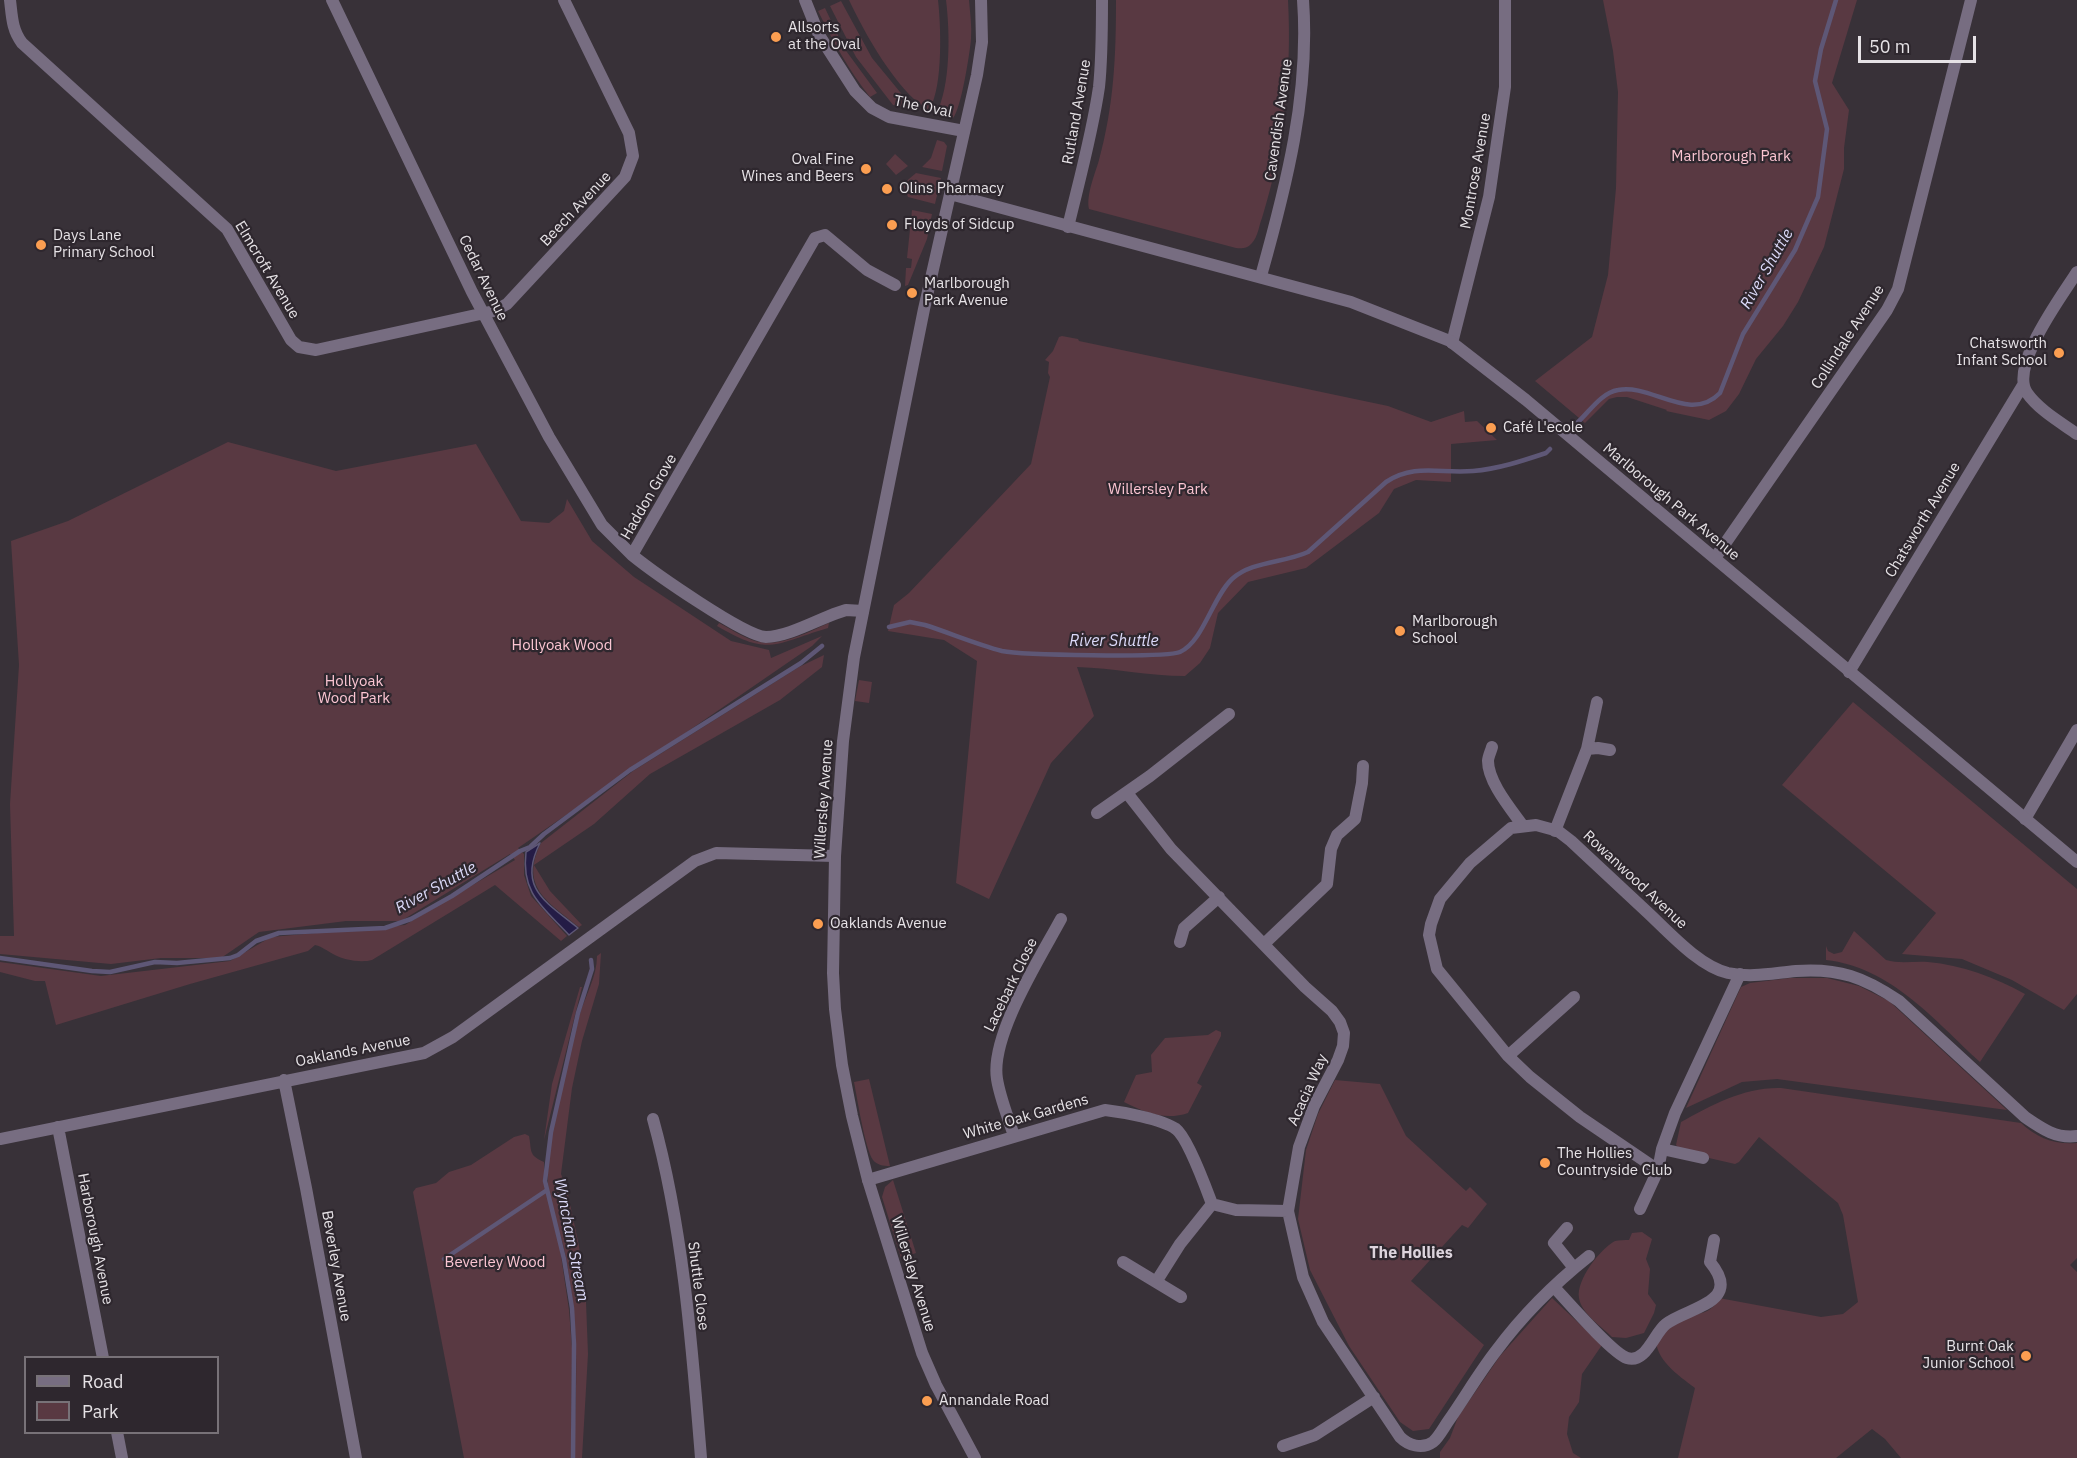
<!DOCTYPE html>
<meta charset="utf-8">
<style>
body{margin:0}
#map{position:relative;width:2077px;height:1458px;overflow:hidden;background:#383138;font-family:"IBM Plex Sans",sans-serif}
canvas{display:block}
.legend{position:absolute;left:24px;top:1356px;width:195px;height:78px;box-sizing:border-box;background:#2e272e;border:2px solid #787278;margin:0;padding:8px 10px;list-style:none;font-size:18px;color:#e6e2e6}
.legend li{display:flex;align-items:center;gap:12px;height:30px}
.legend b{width:30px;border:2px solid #787278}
.scale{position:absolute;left:1858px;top:36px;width:118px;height:27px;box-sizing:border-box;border:3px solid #e6e2e6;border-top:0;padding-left:8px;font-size:18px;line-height:21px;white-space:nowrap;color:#e6e2e6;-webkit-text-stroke:4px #2e272e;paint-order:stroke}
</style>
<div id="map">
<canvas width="2077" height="1458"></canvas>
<ul class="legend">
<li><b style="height:8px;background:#776d81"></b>Road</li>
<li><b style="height:16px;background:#593942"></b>Park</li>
</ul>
<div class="scale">50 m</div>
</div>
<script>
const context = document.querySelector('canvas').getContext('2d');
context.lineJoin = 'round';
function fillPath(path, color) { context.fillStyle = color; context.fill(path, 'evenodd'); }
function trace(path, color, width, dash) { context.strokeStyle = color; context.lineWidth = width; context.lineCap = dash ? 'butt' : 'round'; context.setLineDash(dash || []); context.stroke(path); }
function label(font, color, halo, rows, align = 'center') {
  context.font = font + ' "IBM Plex Sans",sans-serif'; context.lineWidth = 4.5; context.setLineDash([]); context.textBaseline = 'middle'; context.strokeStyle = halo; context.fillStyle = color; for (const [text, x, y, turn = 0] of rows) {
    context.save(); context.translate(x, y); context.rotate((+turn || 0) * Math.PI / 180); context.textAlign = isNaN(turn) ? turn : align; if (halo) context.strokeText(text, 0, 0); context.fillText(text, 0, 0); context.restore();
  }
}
fillPath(new Path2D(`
 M 849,0 L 938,0 C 941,26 943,86 930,108 L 927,109 C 896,90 864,32 849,0 Z
 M 946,0 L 969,0 C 970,13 972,26 971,39 C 970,52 961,110 953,118 L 936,114 C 951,86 950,32 946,0 Z
 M 1116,0 L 1288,0 C 1292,73 1284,148 1262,218 C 1259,225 1258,237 1252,243 C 1248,248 1242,249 1236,248 L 1089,209 C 1086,195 1095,174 1099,160 C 1114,105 1116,56 1116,0 Z
 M 1603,0 L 1857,0 L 1832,83 L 1849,110 L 1844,148 L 1844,169 L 1824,247 L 1798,302 L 1783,326 L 1756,359 L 1739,394 L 1726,411 L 1709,420 L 1666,411 L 1667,410 L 1627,397 L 1617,397 L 1609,399 L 1585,423 L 1535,381 L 1592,337 L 1608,275 L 1616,188 L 1618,92 L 1613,51 Z
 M 841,1 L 872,58 L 914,109 L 893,105 L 856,57 L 830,6 Z
 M 825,8 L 844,48 L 877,93 L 870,97 C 849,71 833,41 818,11 Z
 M 937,140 L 944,142 L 947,146 L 942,171 L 922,167 L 931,158 Z
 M 895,154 L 908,166 L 896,175 L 886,164 Z
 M 916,173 L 941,178 L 935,204 L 908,197 L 903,184 Z
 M 912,210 L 932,214 L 927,239 L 908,285 L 905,286 L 906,268 L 911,268 L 912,259 L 907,258 Z
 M 1062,336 L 1078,339 L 1079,341 L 1388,406 L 1431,422 L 1464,411 L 1465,422 L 1477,421 L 1497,440 L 1451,444 L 1451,482 L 1416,480 L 1394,489 L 1379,513 L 1306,568 L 1248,582 L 1218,613 L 1210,648 L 1200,663 L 1185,676 C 1149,676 1113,668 1077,667 L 1094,716 L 1051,763 L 989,899 L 956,883 L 977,661 L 944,640 L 888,631 L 894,605 L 909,593 L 1031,464 L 1050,377 L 1048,373 L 1049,362 L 1045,360 L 1053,351 L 1059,337 Z
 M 228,442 L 336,471 L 476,444 L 521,521 L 549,523 L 564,511 L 567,499 L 592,541 L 634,577 L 731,641 L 769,650 L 771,658 L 822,636 L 812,646 L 518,848 L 524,854 L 524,875 L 531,896 L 567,936 L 561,941 L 495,885 L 372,960 C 361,963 343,960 333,954 C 327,951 323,947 315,945 L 308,951 L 190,984 L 56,1025 L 45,981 L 35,981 L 0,972 L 0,962 L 101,976 L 230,961 L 271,937 L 405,925 L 515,860 L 510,854 L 401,921 L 346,921 L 259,932 L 221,958 L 161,958 L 111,964 L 0,954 L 0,936 L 14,936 L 10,804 L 19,665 L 11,541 L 68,521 Z
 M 719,623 C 729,628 741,636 752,640 C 777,649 806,633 829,623 L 828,628 C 774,644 770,657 717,626 Z
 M 824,655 L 822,667 L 780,700 L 650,774 L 594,824 L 534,865 L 550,891 L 582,925 L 579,927 C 548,902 519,887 541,843 L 633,771 L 799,667 Z
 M 859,680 L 872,682 L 869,703 L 855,701 Z
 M 1853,702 L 2077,889 L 2077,994 L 2064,1010 L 2012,980 L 1962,959 L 1902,954 L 1936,913 L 1782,785 Z
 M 1854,931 L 1886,960 C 1899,964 1914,961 1928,962 C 1962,965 1994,977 2025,994 L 1980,1062 C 1935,1021 1891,967 1826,960 L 1826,946 L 1828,951 L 1834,954 L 1842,952 Z
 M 601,953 L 599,984 L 582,1041 L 572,1088 L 561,1174 L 567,1190 L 579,1246 L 586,1302 L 588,1354 L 582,1458 L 574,1458 C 575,1408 579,1357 573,1307 C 571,1291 569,1274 566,1258 C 561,1230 546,1202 548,1173 C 551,1121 566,1067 579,1017 C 585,996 597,977 597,956 Z
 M 1790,978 L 1827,978 L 1859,986 L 1889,1001 L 2007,1110 L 1777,1079 L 1742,1082 L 1686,1108 L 1741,987 L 1750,983 Z
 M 580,987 L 582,987 L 544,1140 L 552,1084 Z
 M 1216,1030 L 1221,1032 L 1221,1036 L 1197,1083 L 1202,1086 L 1188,1113 C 1165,1121 1144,1112 1124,1102 L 1136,1075 L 1152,1072 L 1151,1055 L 1165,1038 L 1208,1035 Z
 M 869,1079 L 890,1166 C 883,1166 877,1165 873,1160 C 865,1149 857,1097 854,1082 Z
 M 1335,1080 L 1380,1084 L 1406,1136 L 1466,1191 L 1470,1187 L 1487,1204 L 1468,1228 L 1462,1225 L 1411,1281 L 1484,1345 L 1429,1429 L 1413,1431 L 1400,1422 L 1349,1346 L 1310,1270 L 1298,1219 L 1306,1150 L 1318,1114 Z
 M 1781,1088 L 2021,1123 C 2037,1138 2055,1145 2077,1143 L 2077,1258 L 2070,1265 L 2077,1272 L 2077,1458 L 1901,1458 L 1885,1439 L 1872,1429 L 1836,1458 L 1678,1458 L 1695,1388 C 1678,1375 1654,1359 1656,1336 C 1663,1331 1671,1322 1679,1319 C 1695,1312 1710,1317 1719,1298 L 1821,1317 L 1843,1314 L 1858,1302 L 1843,1215 L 1838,1203 L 1759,1137 L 1739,1162 L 1735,1164 L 1683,1152 L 1676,1145 L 1681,1122 C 1712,1105 1744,1087 1781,1088 Z
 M 525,1134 L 529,1136 C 532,1151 528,1155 544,1162 L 544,1181 L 560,1249 L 569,1310 L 572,1348 L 571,1458 L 464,1458 L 413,1192 L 416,1188 L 436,1183 L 449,1172 L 471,1165 L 514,1137 Z
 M 893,1180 L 916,1253 L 901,1258 L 882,1197 L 885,1187 Z
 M 1642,1232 L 1652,1239 L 1646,1259 L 1650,1269 L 1648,1294 L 1656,1305 L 1654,1313 L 1644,1333 L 1626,1338 L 1612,1337 C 1602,1327 1581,1313 1579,1298 C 1576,1280 1600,1249 1615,1241 C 1619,1240 1625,1240 1629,1240 L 1632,1233 Z
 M 1552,1298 L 1602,1345 L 1582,1374 L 1579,1402 L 1569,1417 L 1567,1434 L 1573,1453 L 1581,1458 L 1440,1458 L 1440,1452 L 1450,1438 L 1458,1417 L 1500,1356 Z`), '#593942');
const water = new Path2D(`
 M 540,843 C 517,888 546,902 578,928 L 569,935 C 543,907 521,894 526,852 Z`);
fillPath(water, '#241c46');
trace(water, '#5e5776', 1.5);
trace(new Path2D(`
 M 1578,422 C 1590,411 1601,393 1618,390 C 1651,383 1690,424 1720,393 L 1743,334 L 1795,250 L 1818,197 L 1827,129 L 1815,81 L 1821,49 L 1836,0
 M 889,627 L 910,622 L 925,625 C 950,633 976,644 1002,651 C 1021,655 1166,658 1180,652 C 1203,642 1212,598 1232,579 C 1252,561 1284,563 1308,552 L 1386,482 C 1415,463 1440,474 1473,471 C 1498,469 1522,461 1546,453 L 1550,449
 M 0,958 L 92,971 L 110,972 L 155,962 L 177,963 L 230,958 L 238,955 L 256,941 L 279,933 L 385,928 L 411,919 L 452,896 L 520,851 L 530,847 L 544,834 L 630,770 L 801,663 L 822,646
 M 444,1259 L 547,1190
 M 573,1458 L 574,1344 L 572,1308 L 564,1259 L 545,1181 L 551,1132 L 578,1013 L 592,969 L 591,960`), '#5e5776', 4.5);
trace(new Path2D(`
 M 10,0 C 12,17 12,30 22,43 L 227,229 L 291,340 L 299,347 L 316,350 L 494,311 L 507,304 L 625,177 L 633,156 L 629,133 L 564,0
 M 332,0 L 472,292 L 549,437 L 602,525 L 632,555
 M 805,0 L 819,35 L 855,91 L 872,108 L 889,117 L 964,131
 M 1068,227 C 1079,181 1092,135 1099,87 C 1102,59 1102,29 1102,0
 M 2077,272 C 2062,296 2009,366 2027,393 C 2039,410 2060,422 2077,434
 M 1261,276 C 1286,187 1310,94 1303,0
 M 1452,343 L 1489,197 L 1505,87 L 1505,0
 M 1715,558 L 1887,310 L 1898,289 L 1971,0
 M 863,611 L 846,610 L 837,613 C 817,620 787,637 766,637 C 744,636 653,572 632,555 L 815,238 L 825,235 L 867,270 L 895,285
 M 1849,672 L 2023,385
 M 1492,747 C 1491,751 1488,757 1488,761 C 1488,782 1511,809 1523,826
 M 1587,749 L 1597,702
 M 1127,793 L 1171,849 L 1305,987 L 1332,1011 L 1340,1022 L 1344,1033 L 1343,1046 L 1338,1060 L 1314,1106 L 1299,1147 L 1288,1211 L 1303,1277 L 1323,1322 L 1400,1437 C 1408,1445 1422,1450 1433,1442 C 1439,1437 1444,1427 1449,1420 C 1465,1397 1479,1373 1496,1351 C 1522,1316 1555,1283 1589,1256
 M 1097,813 L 1150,776 L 1229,714
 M 2025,819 L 2077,730
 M 1555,831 L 1587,749 L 1598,748 L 1610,750
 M 1180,942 L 1184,928 L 1219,897
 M 1264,944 L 1327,884 L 1331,849 L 1337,835 L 1355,819 L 1362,783 L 1363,766
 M 1508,1056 L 1574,997
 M 284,1080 L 306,1188 L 356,1458
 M 653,1119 C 683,1227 692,1346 701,1458
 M 58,1127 L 103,1358
 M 1014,1136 C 1008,1117 1000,1098 997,1079 C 990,1036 1040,958 1061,919
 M 0,1139 L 424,1053 L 453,1037 L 695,861 L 716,853 L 835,856
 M 1662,1149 L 1675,1113 L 1740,974
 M 1658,1170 L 1580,1117 L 1530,1077 L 1508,1056 L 1437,969 L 1429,935 L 1431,924 L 1440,899 L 1470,863 L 1511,828 L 1536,825 L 1558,831 L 1571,841 C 1596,864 1620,887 1645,910 C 1667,930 1698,966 1728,973 C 1752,978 1773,973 1796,971 C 1839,968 1864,977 1899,1001 L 2025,1117 C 2041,1128 2056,1139 2077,1136
 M 868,1180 L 1105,1110 C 1122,1112 1162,1119 1176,1129 C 1188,1138 1206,1188 1212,1204 L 1236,1210 L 1288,1211
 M 1640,1209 L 1658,1170 L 1662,1149 L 1703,1158
 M 1567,1228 L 1554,1243 L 1574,1268
 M 1123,1262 L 1181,1297
 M 1156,1282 L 1180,1244 L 1212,1204
 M 1554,1287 C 1567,1301 1612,1353 1627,1358 C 1646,1364 1654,1333 1666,1324 C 1688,1307 1744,1303 1710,1262 L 1714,1240
 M 117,1432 L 122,1458
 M 1283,1446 L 1315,1435 L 1374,1397`), '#776d81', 12);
trace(new Path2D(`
 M 950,194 L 1351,302 L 1450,341 L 1526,400 L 2077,862
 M 975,1458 L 936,1385 L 922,1353 L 868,1180 L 852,1116 L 842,1065 L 835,1009 L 833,973 L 835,856 L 843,741 L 854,657 L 924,309 L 977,75 L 982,42 L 981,0`), '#776d81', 12);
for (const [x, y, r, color] of [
 [776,37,6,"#fb9e51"],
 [866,169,6,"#fb9e51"],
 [887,189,6,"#fb9e51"],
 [892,225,6,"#fb9e51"],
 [41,245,6,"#fb9e51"],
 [912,293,6,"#fb9e51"],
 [2059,353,6,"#fb9e51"],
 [1491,428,6,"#fb9e51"],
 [1400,631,6,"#fb9e51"],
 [818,924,6,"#fb9e51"],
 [1545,1163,6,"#fb9e51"],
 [2026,1356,6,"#fb9e51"],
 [927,1401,6,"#fb9e51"]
]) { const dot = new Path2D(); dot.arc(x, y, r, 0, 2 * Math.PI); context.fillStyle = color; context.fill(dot); trace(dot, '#2e272e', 2); }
label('15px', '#e6e2e6', '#2e272e', [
 ["Allsorts",788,28],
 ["at the Oval",788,45],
 ["Oval Fine",854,160,"right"],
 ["Wines and Beers",854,177,"right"],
 ["Olins Pharmacy",899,189],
 ["Floyds of Sidcup",904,225],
 ["Days Lane",53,236],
 ["Primary School",53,253],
 ["Marlborough",924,284],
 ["Park Avenue",924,301],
 ["Chatsworth",2047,344,"right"],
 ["Infant School",2047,361,"right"],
 ["Café L'ecole",1503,428],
 ["Marlborough",1412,622],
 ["School",1412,639],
 ["Oaklands Avenue",830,924],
 ["The Hollies",1557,1154],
 ["Countryside Club",1557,1171],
 ["Burnt Oak",2014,1347,"right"],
 ["Junior School",2014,1364,"right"],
 ["Annandale Road",939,1401]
], 'left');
label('15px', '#e6e2e6', '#2e272e', [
 ["The Oval",923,107,12],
 ["Rutland Avenue",1077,112,-80],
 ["Cavendish Avenue",1279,120,-82],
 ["Montrose Avenue",1476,171,-80],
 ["Beech Avenue",576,209,-47],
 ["Elmcroft Avenue",267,270,59],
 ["Cedar Avenue",483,278,64],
 ["Collindale Avenue",1848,337,-57],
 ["Haddon Grove",649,497,-60],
 ["Marlborough Park Avenue",1671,502,40],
 ["Chatsworth Avenue",1923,520,-59],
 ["Willersley Avenue",824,799,-86],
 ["Rowanwood Avenue",1635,880,43],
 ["Lacebark Close",1011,985,-64],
 ["Oaklands Avenue",353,1051,-11],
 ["Acacia Way",1308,1090,-66],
 ["White Oak Gardens",1026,1117,-16],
 ["Harborough Avenue",95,1239,79],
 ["Beverley Avenue",336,1266,80],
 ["Willersley Avenue",913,1274,73],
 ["Shuttle Close",698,1286,83]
]);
label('15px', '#fbc5d2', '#2e272e', [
 ["Marlborough Park",1731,157],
 ["Willersley Park",1158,490],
 ["Hollyoak Wood",562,646],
 ["Hollyoak",354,682],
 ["Wood Park",354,699],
 ["Beverley Wood",495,1263]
]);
label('italic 16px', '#dbd9f8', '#2e272e', [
 ["River Shuttle",1767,269,-60],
 ["River Shuttle",1114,641],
 ["River Shuttle",436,888,-29],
 ["Wyncham Stream",571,1240,79]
]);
label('bold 16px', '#dcd3dc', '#2e272e', [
 ["The Hollies",1411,1253]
]);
</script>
